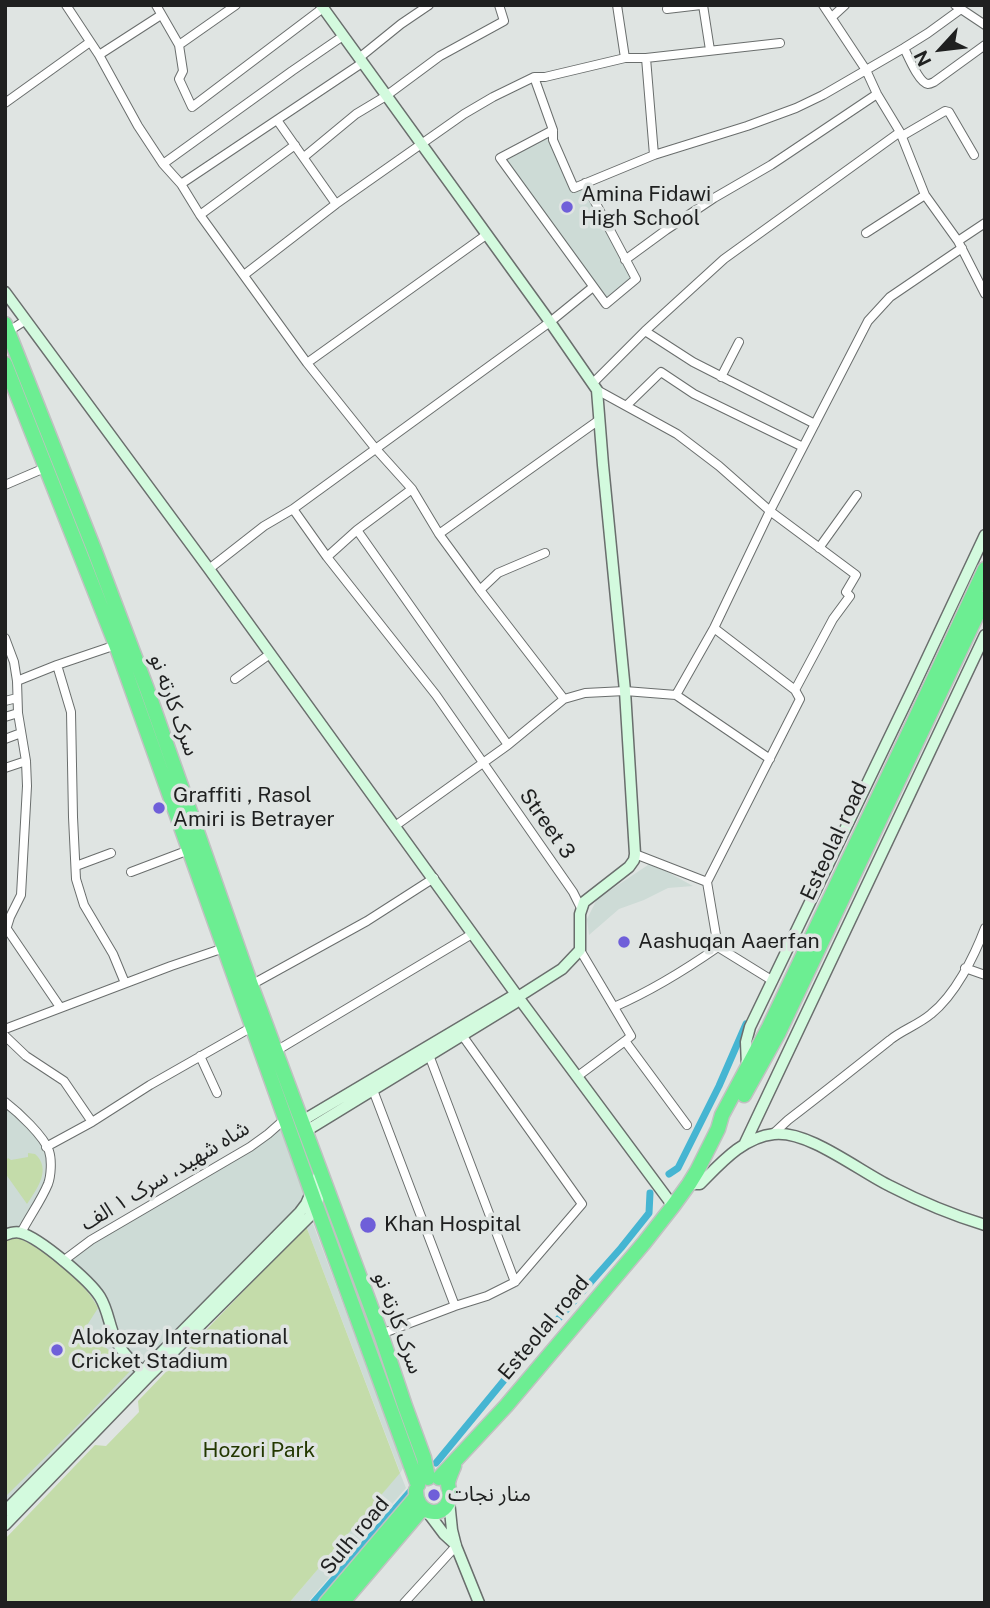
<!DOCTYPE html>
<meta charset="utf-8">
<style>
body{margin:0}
#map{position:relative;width:990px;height:1608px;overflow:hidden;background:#dfe4e2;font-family:"Public Sans",sans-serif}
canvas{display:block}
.frame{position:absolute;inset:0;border:7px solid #1f2020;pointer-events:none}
.north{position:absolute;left:906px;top:14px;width:70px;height:70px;-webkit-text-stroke:5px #dfe4e2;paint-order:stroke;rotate:243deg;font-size:19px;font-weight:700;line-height:28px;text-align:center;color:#1f2020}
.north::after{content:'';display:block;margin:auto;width:24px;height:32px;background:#1f2020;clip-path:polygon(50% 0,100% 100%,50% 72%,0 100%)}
</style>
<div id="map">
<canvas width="990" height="1608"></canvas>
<div class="frame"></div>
<div class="north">N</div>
</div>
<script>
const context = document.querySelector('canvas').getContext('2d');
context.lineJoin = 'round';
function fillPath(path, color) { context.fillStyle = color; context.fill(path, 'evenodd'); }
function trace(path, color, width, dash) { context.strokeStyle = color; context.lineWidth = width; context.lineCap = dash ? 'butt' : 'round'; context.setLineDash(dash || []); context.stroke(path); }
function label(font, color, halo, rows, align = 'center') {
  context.font = font + ' "Public Sans","Noto Sans Arabic",sans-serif'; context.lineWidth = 7; context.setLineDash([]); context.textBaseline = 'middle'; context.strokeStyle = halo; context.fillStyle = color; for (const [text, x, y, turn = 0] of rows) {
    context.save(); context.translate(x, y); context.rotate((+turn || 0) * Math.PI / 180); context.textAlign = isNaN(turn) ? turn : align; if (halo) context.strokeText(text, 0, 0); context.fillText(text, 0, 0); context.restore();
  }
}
fillPath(new Path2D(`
 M 548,135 L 573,190 L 585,185 L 633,278 L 605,299 L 501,158 Z
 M 651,863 L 693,886 L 668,888 L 644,900 L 619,909 L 589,935 L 587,919 L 597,899 Z
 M 5,1102 L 49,1150 L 49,1183 L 21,1233 L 62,1260 L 184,1186 L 285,1119 L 316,1205 L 5,1525 Z
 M 313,1224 L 404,1467 L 400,1473 L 406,1488 L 307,1603 L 289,1603 L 400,1472 L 306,1226 Z`), '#cddbd6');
fillPath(new Path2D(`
 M 28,1153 L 35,1154 C 52,1169 37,1189 27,1204 L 5,1173 L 5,1161 L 8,1158 L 11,1160 L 28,1157 Z
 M 306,1226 L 400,1473 L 289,1603 L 5,1603 L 5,1539 L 95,1445 L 106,1446 L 139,1412 L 138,1401 Z
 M 17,1237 C 44,1250 85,1281 98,1308 L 84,1330 L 132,1369 L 83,1420 L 6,1496 L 5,1240 Z`), '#c4dcaa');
trace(new Path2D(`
 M 669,1174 L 678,1168 L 719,1086 L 746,1024
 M 436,1463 L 506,1378 L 621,1248 L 649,1213 L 650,1193
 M 313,1603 L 414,1487`), '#45b5d2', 7);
const street = new Path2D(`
 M 66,5 L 99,55 L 138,126 L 163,164 L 181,184 L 200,215 L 307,363 L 375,448 L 412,489 L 439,534 L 480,590 L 564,699
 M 156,5 L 179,45 L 183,71 L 179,79 L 192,107 L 323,8
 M 617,5 L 625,58
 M 703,5 L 710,50
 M 823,5 L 866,70 L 877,94 L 900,132 L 925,195 L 958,241 L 985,294
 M 955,5 L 985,25
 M 667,9 L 701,5
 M 832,17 L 845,5
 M 179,45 L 236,5
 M 904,48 C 908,56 919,83 928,84 C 930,84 932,83 934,82 L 985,45
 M 99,55 L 161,15
 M 359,58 L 401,24 L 429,5
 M 646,58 L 654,155
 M 534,77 L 553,130 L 553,140 L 574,188 L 654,155 L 747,126 L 796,108 L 823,95 L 904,48 L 928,33 L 961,9
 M 5,103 L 90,42
 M 277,120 L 336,204
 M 553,130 L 500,158 L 606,304 L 636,279 L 585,183
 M 902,136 L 945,111 L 949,112 L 974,155
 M 304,157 L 356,114 L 386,96 L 440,56 L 504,21 L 499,5
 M 163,164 L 292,71 L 343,36
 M 181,184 L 362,63
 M 200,215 L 295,145
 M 866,233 L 925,195
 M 958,241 L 985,223
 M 625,260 L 666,230 L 714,198 L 771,165 L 877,94
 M 244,275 L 336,204 L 464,114 L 493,97 L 534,77 L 545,77 L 625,58 L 646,58 L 780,43
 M 9,331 L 26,320
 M 645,331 L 693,362 L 815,424
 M 307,363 L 486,235
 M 721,377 L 739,342
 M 593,383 L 645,331 L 724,259 L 900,132
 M 597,390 L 677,434 L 719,466 L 770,511 L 856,575 L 846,592 L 850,596 L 833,619 L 795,690
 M 626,406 L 661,372 L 694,394 L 803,447
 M 5,485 L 47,467
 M 293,509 L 327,557 L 436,695 L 573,892 L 581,908
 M 357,530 L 508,745
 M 439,534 L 599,420
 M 819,548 L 857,495
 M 327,557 L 357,530 L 412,489
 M 209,569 L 264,526 L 293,509 L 550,322 L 593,287
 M 480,590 L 498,573 L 545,553
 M 5,638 L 14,662 L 17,681 L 18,713 L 26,761 L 27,786 L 21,895 L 10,917 L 5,933
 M 57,665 L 71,712 L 73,817 L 76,879 L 84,905 L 113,954 L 125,983
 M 235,679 L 270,654
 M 17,681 L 57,665 L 116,645
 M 676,695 L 714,628 L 770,511 L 868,321 L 890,297 L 962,248
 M 5,701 L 17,698
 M 5,717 L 18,713
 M 5,739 L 21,733
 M 5,768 L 26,761
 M 395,826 L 508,745 L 564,699 L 585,693 L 625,691 L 676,695 L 770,759
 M 635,854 L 707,882 L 718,947 L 773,981
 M 76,866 L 111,853
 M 131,872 L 189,850
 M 707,882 L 800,699 L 795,690 L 714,628
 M 7,929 L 60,1007
 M 580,950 L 631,1036 L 625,1041 L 687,1125
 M 965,968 L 985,975
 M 251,985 L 367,921 L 434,878
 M 614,1007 C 651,991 685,970 718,947
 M 5,1029 L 171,966 L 224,948
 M 5,1036 L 26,1056 L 64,1081 L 92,1122
 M 276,1051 L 472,934
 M 429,1055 L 515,1282
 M 200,1056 L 217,1093
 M 578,1076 L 625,1041
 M 373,1090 L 455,1306
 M 5,1102 C 18,1112 44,1136 49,1151 C 52,1160 51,1176 48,1184 C 41,1201 29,1217 21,1233
 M 773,1134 L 788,1120 C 822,1094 856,1067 890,1040 C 902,1030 918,1025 931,1014 C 955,995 974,957 985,928
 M 46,1147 L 92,1122 L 150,1085 L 252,1027
 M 63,1261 L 91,1240 L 250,1147 L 268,1134 L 285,1119
 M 381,1334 L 455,1306 L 487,1296 L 515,1282 L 582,1204 L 462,1035
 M 404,1603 L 456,1546`);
const secondary = new Path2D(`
 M 5,292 L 209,569 L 518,997 L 673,1206
 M 747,1066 L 746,1042 L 750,1027 L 914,686 L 985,535
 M 302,1121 L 511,997 L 518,997 L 562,969 L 580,950 L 580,914 L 584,902 L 629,867 L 634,860 L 635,854 L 625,691 L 603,465 L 597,390 L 550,322 L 321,5
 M 306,1131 L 515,1003 L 518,997
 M 745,1143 L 985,635
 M 689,1184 L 700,1184 C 720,1164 743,1137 774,1134 C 808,1130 859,1171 890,1186 C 921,1202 952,1215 985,1225
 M 5,1235 C 10,1233 16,1231 21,1233 C 40,1238 90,1281 100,1297 C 108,1310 109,1325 115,1338 C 121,1353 135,1364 146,1375
 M 449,1501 L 452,1530 L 456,1546 L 479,1603
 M 426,1510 L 444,1534 L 456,1545
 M 5,1511 L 300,1212 L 306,1204 L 320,1172
 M 5,1525 L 148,1377 L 309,1217 L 316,1205 L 324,1183`);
const highway = new Path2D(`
 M 5,324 L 94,549 L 147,689 L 251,985 L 381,1334 L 405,1406 L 424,1458 L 428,1478
 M 5,364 L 116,645 L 316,1205 L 418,1485
 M 744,1095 L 779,1032 L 985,598
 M 439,1478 L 506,1406 L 644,1243 L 673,1206 L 689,1184 L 697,1171 L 718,1129 L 722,1115 L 769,1027 L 912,726 L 985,569
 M 416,1490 C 415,1514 443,1520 449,1500 C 451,1493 448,1488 448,1483 C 449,1477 452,1471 454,1466
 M 326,1603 L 416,1497
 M 342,1603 L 423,1508`);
trace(street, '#6a6e6d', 10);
trace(secondary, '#6a6e6d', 13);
trace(highway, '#c0c1c1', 17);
trace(street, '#fff', 8);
trace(secondary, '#d3fade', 10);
trace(highway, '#6cee92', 14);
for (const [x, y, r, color] of [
 [567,207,7,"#6f5fd9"],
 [159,808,7,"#6f5fd9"],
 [624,942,7,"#6f5fd9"],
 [368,1225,9,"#6f5fd9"],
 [57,1350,7,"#6f5fd9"],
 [434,1495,7,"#6f5fd9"]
]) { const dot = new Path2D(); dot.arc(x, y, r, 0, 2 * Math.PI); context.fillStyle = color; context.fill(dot); trace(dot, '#dfe4e2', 2.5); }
label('21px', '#1f2020', '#dfe4e2', [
 ["Amina Fidawi",581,195],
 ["High School",581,219],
 ["Graffiti , Rasol",173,796],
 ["Amiri is Betrayer",173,820],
 ["Aashuqan Aaerfan",638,942],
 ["Khan Hospital",384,1225],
 ["Alokozay International",71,1338],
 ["Cricket Stadium",71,1362],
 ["منار نجات",448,1495]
], 'left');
label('21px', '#1f2020', '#dfe4e2', [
 ["سرک کارته نو",174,705,70],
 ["Street 3",547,824,55],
 ["Esteolal road",834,841,-65],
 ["شاه شهید، سرک ۱ الف",165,1176,-31],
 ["سرک کارته نو",398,1323,70],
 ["Esteolal road",544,1328,-50],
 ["Sulh road",355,1536,-50]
]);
label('21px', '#233700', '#dfe4e2', [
 ["Hozori Park",259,1451]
]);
</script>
